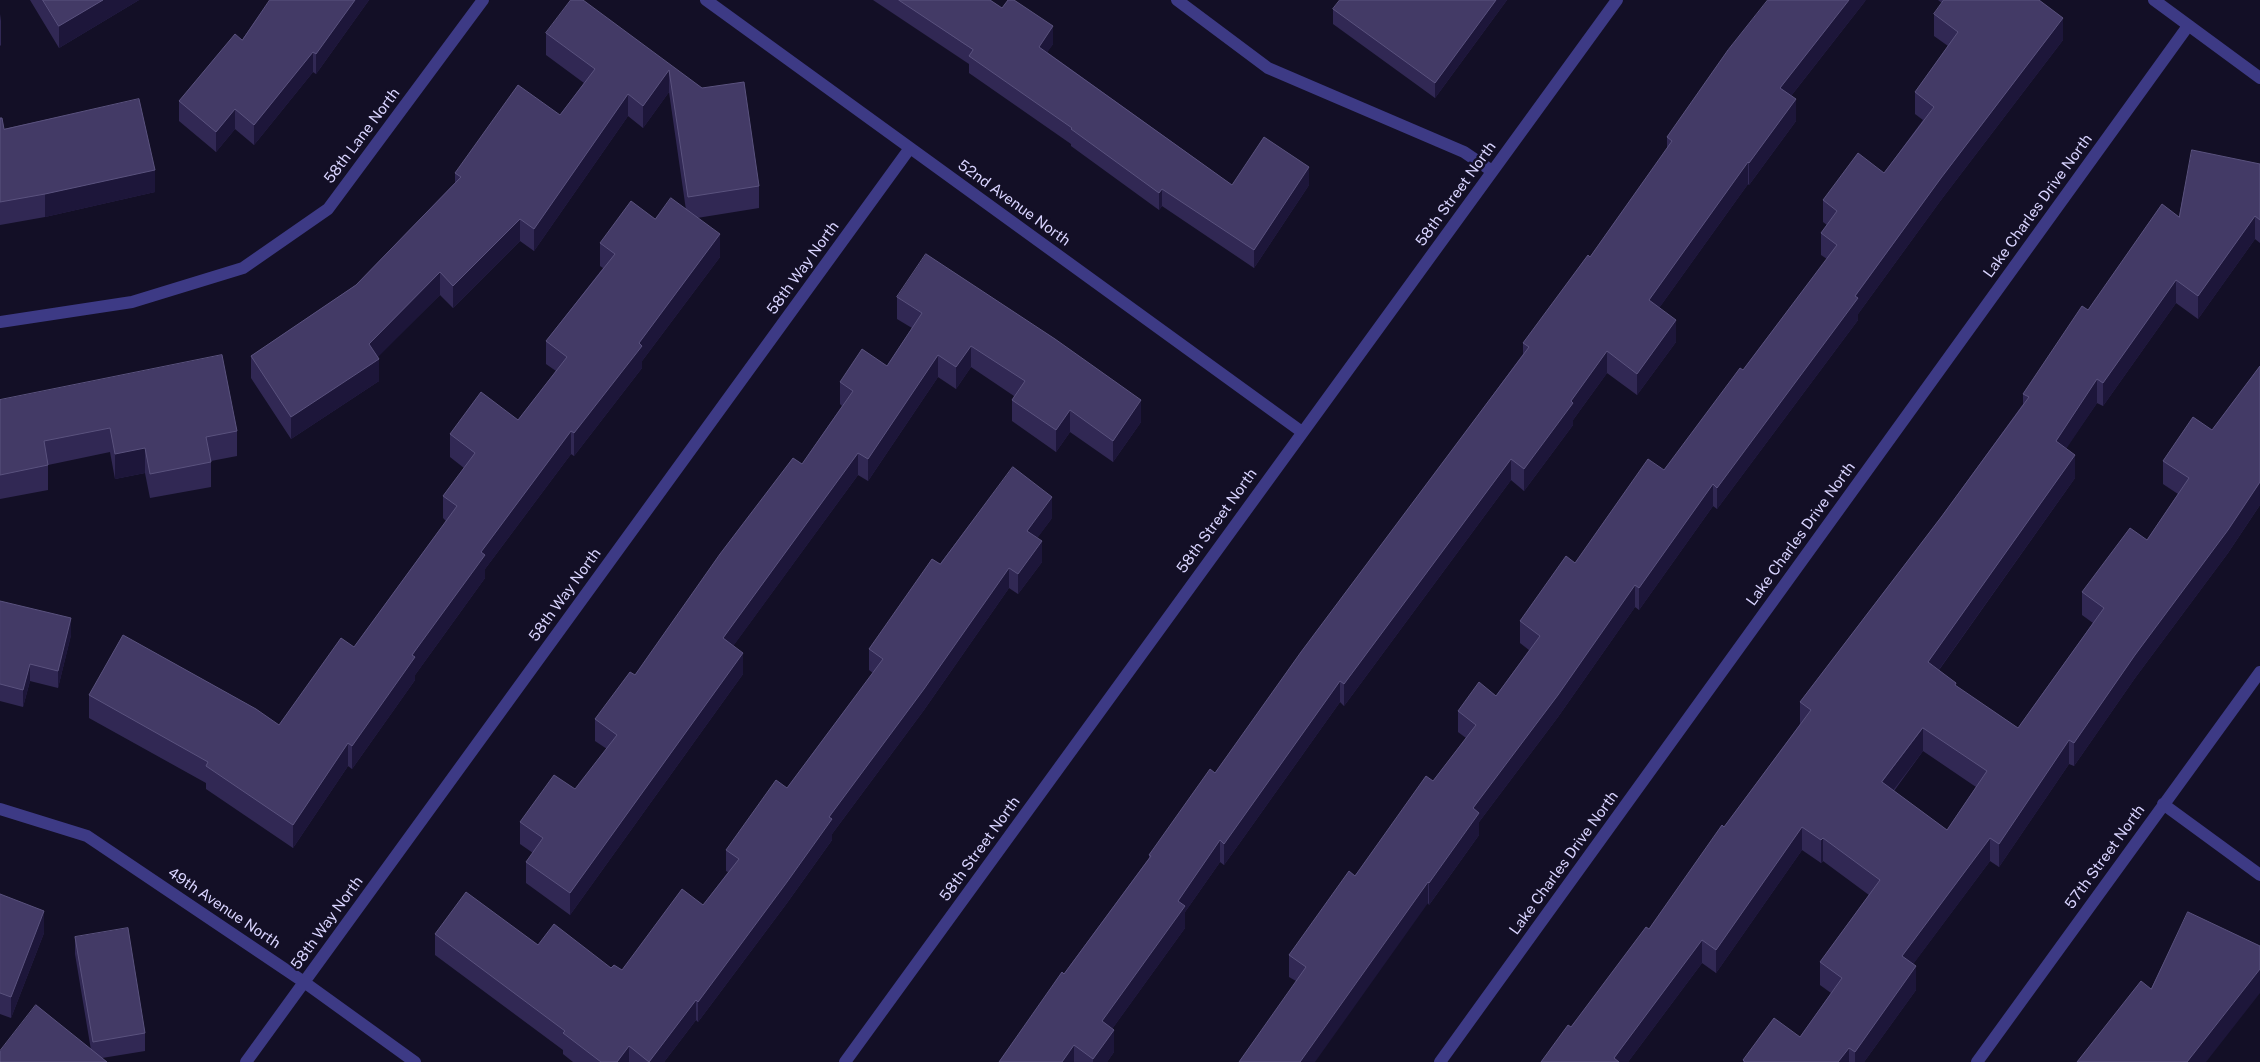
<!DOCTYPE html>
<style>
body{margin:0}
canvas{display:block;background:#130f26}
</style>
<canvas width="2260" height="1062"></canvas>
<script>
const context = document.querySelector('canvas').getContext('2d');
context.lineJoin = 'round';
function trace(path, color, width, dash) { context.strokeStyle = color; context.lineWidth = width; context.lineCap = dash ? 'butt' : 'round'; context.setLineDash(dash || []); context.stroke(path); }
function fillPath(path, color) { context.fillStyle = color; context.fill(path, 'evenodd'); }
function label(font, color, halo, rows, align = 'center') {
  context.font = font + ' "Public Sans",sans-serif'; context.lineWidth = 5; context.setLineDash([]); context.textBaseline = 'middle'; context.strokeStyle = halo; context.fillStyle = color; for (const [text, x, y, turn = 0] of rows) {
    context.save(); context.translate(x, y); context.rotate((+turn || 0) * Math.PI / 180); context.textAlign = isNaN(turn) ? turn : align; if (halo) context.strokeText(text, 0, 0); context.fillText(text, 0, 0); context.restore();
  }
}
trace(new Path2D(`
 M 706,0 L 1302,432
 M 1177,0 L 1268,68 L 1464,152 L 1492,171
 M 2154,0 L 2260,78
 M 0,322 L 132,302 L 243,268 L 328,209 L 483,0
 M 2163,804 L 2260,875
 M 0,809 L 87,836 L 304,982 L 415,1062
 M 246,1062 L 910,148
 M 845,1062 L 1617,0
 M 1440,1062 L 2188,26
 M 1977,1062 L 2260,672`), '#3d3a85', 12);
fillPath(new Path2D(`
 M 30,0 L 139,0 L 59,48 Z
 M 270,0 L 369,0 L 316,74 L 313,72 L 254,145 L 235,129 L 216,152 L 179,121 L 179,101 L 242,40 Z
 M 571,0 L 702,88 L 759,186 L 759,208 L 697,218 L 720,257 L 642,361 L 642,368 L 574,456 L 571,454 L 485,569 L 485,578 L 415,675 L 415,680 L 352,769 L 348,766 L 293,848 L 206,789 L 206,783 L 89,718 L 89,695 L 279,725 L 354,647 L 446,521 L 443,518 L 443,496 L 464,468 L 450,457 L 450,434 L 518,420 L 556,371 L 546,364 L 546,341 L 603,268 L 600,266 L 600,243 L 655,219 L 686,210 L 669,92 L 643,128 L 628,116 L 534,251 L 520,241 L 453,308 L 440,295 L 377,357 L 379,381 L 291,439 L 251,378 L 251,356 L 356,285 L 455,183 L 455,173 L 560,115 L 584,83 L 546,55 L 546,33 Z
 M 873,0 L 990,0 L 1053,44 L 1047,52 L 1232,185 L 1309,185 L 1254,268 L 1162,206 L 1159,210 L 1071,146 L 1071,144 L 969,73 L 969,64 Z
 M 1340,0 L 1507,0 L 1435,98 L 1333,24 L 1333,9 Z
 M 1866,0 L 1791,96 L 1796,121 L 1749,185 L 1748,184 L 1659,308 L 1676,342 L 1637,395 L 1607,373 L 1573,420 L 1573,425 L 1524,491 L 1511,480 L 1344,706 L 1340,702 L 1224,865 L 1220,862 L 1185,912 L 1185,928 L 1112,1029 L 1114,1052 L 1107,1062 L 999,1062 L 1149,858 L 1149,855 L 1215,773 L 1523,354 L 1523,343 L 1590,257 L 1667,149 L 1667,137 Z
 M 1938,0 L 2039,0 L 2063,40 L 1941,200 L 1858,314 L 1858,320 L 1717,509 L 1713,506 L 1639,610 L 1635,607 L 1558,717 L 1479,822 L 1479,835 L 1429,905 L 1428,903 L 1296,981 L 1289,977 L 1289,955 L 1433,781 L 1466,738 L 1458,732 L 1458,711 L 1496,696 L 1529,650 L 1520,643 L 1520,621 L 1664,470 L 1743,370 L 1827,259 L 1821,255 L 1821,233 L 1827,225 L 1823,222 L 1823,200 L 1884,173 L 1923,120 L 1915,114 L 1915,92 L 1948,46 L 1934,36 L 1934,14 L 1942,3 Z
 M 0,14 L 1,21 L 1,45 L 0,46 Z
 M 0,118 L 4,129 L 155,192 L 45,217 L 0,225 Z
 M 2260,164 L 2260,243 L 2255,239 L 2198,319 L 2176,303 L 2103,406 L 2097,403 L 2066,448 L 2075,478 L 1939,670 L 1956,686 L 2018,728 L 2093,623 L 2082,615 L 2082,592 L 2147,540 L 2178,494 L 2163,484 L 2163,461 L 2212,430 L 2260,366 L 2260,505 L 2228,553 L 2135,678 L 2074,766 L 2069,764 L 1999,867 L 1990,861 L 1913,964 L 1916,990 L 1864,1062 L 1743,1062 L 1743,1060 L 1800,1037 L 1831,993 L 1820,985 L 1820,962 L 1869,895 L 1823,861 L 1821,863 L 1802,850 L 1716,973 L 1702,963 L 1628,1062 L 1541,1062 L 1571,1027 L 1649,929 L 1800,724 L 1800,702 L 1942,516 L 2023,404 L 2023,394 L 2088,310 L 2179,217 ZM 1923,751 L 1976,787 L 1947,830 L 1894,791 Z
 M 897,297 L 1141,422 L 1113,462 L 1070,432 L 1056,452 L 1012,421 L 1012,400 L 1014,396 L 971,367 L 956,389 L 938,377 L 868,481 L 858,475 L 733,646 L 743,674 L 570,915 L 526,883 L 526,862 L 533,853 L 520,844 L 520,822 L 575,789 L 607,749 L 595,741 L 595,719 L 635,675 L 802,464 L 842,406 L 840,404 L 840,382 L 887,366 L 912,328 L 897,319 Z
 M 0,400 L 237,431 L 237,456 L 211,461 L 211,487 L 150,498 L 145,473 L 115,479 L 110,452 L 48,465 L 48,490 L 0,499 Z
 M 1052,518 L 1037,538 L 1042,562 L 1018,594 L 1009,588 L 924,710 L 832,834 L 832,840 L 787,903 L 698,1022 L 696,1020 L 664,1062 L 573,1062 L 563,1054 L 563,1050 L 435,955 L 435,934 L 538,945 L 611,968 L 622,970 L 703,905 L 728,872 L 726,871 L 726,850 L 787,788 L 873,673 L 869,670 L 869,649 L 940,564 Z
 M 0,601 L 71,635 L 58,688 L 30,681 L 23,707 L 0,701 Z
 M 0,894 L 44,933 L 11,1018 L 0,1014 Z
 M 75,937 L 145,1033 L 145,1051 L 102,1058 L 107,1062 L 0,1062 L 0,1051 L 91,1050 L 75,954 Z`), '#312854');
fillPath(new Path2D(`
 M 103,0 L 139,0 L 59,48 L 59,26 Z
 M 355,0 L 369,0 L 316,74 L 316,54 Z
 M 1496,0 L 1507,0 L 1435,98 L 1435,83 Z
 M 1849,0 L 1866,0 L 1780,110 L 1780,88 Z
 M 2063,18 L 2063,40 L 1941,200 L 1858,314 L 1858,320 L 1717,509 L 1717,488 L 1941,178 Z
 M 1053,26 L 1053,44 L 1039,64 L 1039,47 Z
 M 313,52 L 313,72 L 254,145 L 254,125 Z
 M 669,70 L 669,92 L 643,128 L 643,106 Z
 M 628,94 L 628,116 L 534,251 L 534,229 Z
 M 1796,99 L 1796,121 L 1749,185 L 1749,163 Z
 M 235,109 L 235,129 L 216,152 L 216,132 Z
 M 1748,162 L 1748,184 L 1649,322 L 1649,300 Z
 M 1309,167 L 1309,185 L 1254,268 L 1254,250 Z
 M 155,170 L 155,192 L 45,217 L 45,194 Z
 M 1162,189 L 1162,206 L 1159,210 L 1159,193 Z
 M 2255,216 L 2255,239 L 2198,319 L 2198,296 Z
 M 520,219 L 520,241 L 453,308 L 453,286 Z
 M 720,234 L 720,257 L 642,361 L 642,368 L 574,456 L 574,433 L 639,343 Z
 M 440,272 L 440,295 L 369,366 L 379,359 L 379,381 L 291,439 L 291,417 L 369,344 Z
 M 2176,280 L 2176,303 L 2103,406 L 2103,383 Z
 M 1676,320 L 1676,342 L 1637,395 L 1637,374 Z
 M 971,346 L 971,367 L 956,389 L 956,367 Z
 M 1607,351 L 1607,373 L 1573,420 L 1573,425 L 1524,491 L 1524,469 L 1571,401 Z
 M 938,355 L 938,377 L 868,481 L 868,459 Z
 M 2097,379 L 2097,403 L 2056,464 L 2056,441 Z
 M 1141,400 L 1141,422 L 1113,462 L 1113,441 Z
 M 1070,410 L 1070,432 L 1056,452 L 1056,430 Z
 M 571,431 L 571,454 L 485,569 L 485,578 L 415,675 L 415,680 L 352,769 L 352,746 L 481,552 Z
 M 145,448 L 145,473 L 115,479 L 115,454 Z
 M 858,453 L 858,475 L 723,660 L 723,638 Z
 M 2075,455 L 2075,478 L 1928,685 L 1928,662 Z
 M 1511,459 L 1511,480 L 1344,706 L 1344,684 Z
 M 2260,482 L 2260,505 L 2228,553 L 2135,678 L 2074,766 L 2074,743 L 2135,655 Z
 M 1713,484 L 1713,506 L 1639,610 L 1639,588 Z
 M 1052,497 L 1052,518 L 1027,552 L 1027,531 Z
 M 1042,541 L 1042,562 L 1018,594 L 1018,574 Z
 M 1009,568 L 1009,588 L 924,710 L 832,834 L 832,840 L 787,903 L 698,1022 L 698,1002 L 829,817 Z
 M 1635,585 L 1635,607 L 1558,717 L 1479,822 L 1479,835 L 1429,905 L 1429,883 L 1473,808 Z
 M 71,618 L 71,635 L 58,688 L 58,671 Z
 M 743,653 L 743,674 L 570,915 L 570,893 Z
 M 30,664 L 30,681 L 23,707 L 23,690 Z
 M 1340,681 L 1340,702 L 1224,865 L 1224,844 Z
 M 1923,728 L 1923,751 L 1882,805 L 1882,782 Z
 M 2069,740 L 2069,764 L 1999,867 L 1999,844 Z
 M 348,743 L 348,766 L 293,848 L 293,825 Z
 M 1802,827 L 1802,850 L 1716,973 L 1716,950 Z
 M 1823,838 L 1823,861 L 1821,863 L 1821,840 Z
 M 1990,838 L 1990,861 L 1902,979 L 1902,956 Z
 M 1220,840 L 1220,862 L 1185,912 L 1185,928 L 1102,1043 L 1102,1021 L 1178,901 Z
 M 1428,882 L 1428,903 L 1315,1062 L 1300,1062 Z
 M 44,911 L 44,933 L 11,1018 L 11,997 Z
 M 1702,940 L 1702,963 L 1628,1062 L 1614,1062 L 1614,1058 Z
 M 1916,966 L 1916,990 L 1864,1062 L 1855,1062 L 1855,1052 Z
 M 2260,969 L 2260,993 L 2206,1062 L 2187,1062 Z
 M 696,1000 L 696,1020 L 664,1062 L 649,1062 Z
 M 1114,1030 L 1114,1052 L 1107,1062 L 1093,1062 L 1093,1059 Z
 M 1074,1045 L 1074,1062 L 1062,1062 Z
 M 629,1046 L 629,1062 L 617,1062 Z
 M 1849,1048 L 1849,1062 L 1838,1062 Z`), '#1d163a');
const building = new Path2D(`
 M 43,0 L 103,0 L 59,26 Z
 M 270,0 L 355,0 L 316,54 L 313,52 L 254,125 L 235,109 L 216,132 L 179,101 L 235,34 L 242,40 Z
 M 571,0 L 583,0 L 702,88 L 744,82 L 759,186 L 688,197 L 669,70 L 643,106 L 628,94 L 534,229 L 520,219 L 453,286 L 440,272 L 369,344 L 379,359 L 291,417 L 251,356 L 356,285 L 461,177 L 455,173 L 518,85 L 560,115 L 595,69 L 546,33 Z
 M 899,0 L 990,0 L 1002,8 L 1008,0 L 1014,0 L 1053,26 L 1039,47 L 1232,185 L 1264,137 L 1309,167 L 1254,250 L 1162,189 L 1159,193 L 1071,129 L 1072,128 L 969,56 L 973,50 Z
 M 1340,0 L 1496,0 L 1435,83 L 1333,9 Z
 M 1768,0 L 1849,0 L 1780,88 L 1796,99 L 1749,163 L 1748,162 L 1649,300 L 1676,320 L 1637,374 L 1607,351 L 1571,401 L 1573,403 L 1524,469 L 1511,459 L 1344,684 L 1340,681 L 1224,844 L 1220,840 L 1178,901 L 1185,906 L 1102,1021 L 1114,1030 L 1093,1059 L 1074,1045 L 1062,1062 L 999,1062 L 1062,972 L 1064,974 L 1151,856 L 1149,855 L 1210,769 L 1215,773 L 1301,652 L 1529,347 L 1523,343 L 1588,255 L 1590,257 L 1672,141 L 1667,137 L 1728,50 Z
 M 1944,0 L 2039,0 L 2063,18 L 1941,178 L 1855,296 L 1858,298 L 1717,488 L 1713,484 L 1639,588 L 1635,585 L 1558,695 L 1473,808 L 1479,813 L 1429,883 L 1428,882 L 1300,1062 L 1239,1062 L 1306,967 L 1289,955 L 1349,871 L 1355,876 L 1426,776 L 1433,781 L 1476,725 L 1458,711 L 1479,682 L 1496,696 L 1540,636 L 1520,621 L 1566,556 L 1575,563 L 1648,459 L 1664,470 L 1740,368 L 1743,370 L 1837,245 L 1821,233 L 1837,211 L 1823,200 L 1858,153 L 1884,173 L 1934,107 L 1915,92 L 1958,32 L 1934,14 Z
 M 139,99 L 155,170 L 45,194 L 0,202 L 0,118 L 2,118 L 4,129 Z
 M 2192,150 L 2260,164 L 2260,220 L 2255,216 L 2198,296 L 2176,280 L 2103,383 L 2097,379 L 2056,441 L 2075,455 L 1928,662 L 1956,683 L 1955,685 L 2018,728 L 2104,608 L 2082,592 L 2130,528 L 2147,540 L 2189,478 L 2163,461 L 2193,417 L 2212,430 L 2260,366 L 2260,482 L 2228,530 L 2135,655 L 2074,743 L 2069,740 L 1999,844 L 1990,838 L 1902,956 L 1916,966 L 1855,1052 L 1849,1048 L 1838,1062 L 1745,1062 L 1743,1060 L 1774,1018 L 1800,1037 L 1842,978 L 1820,962 L 1880,880 L 1823,838 L 1821,840 L 1802,827 L 1716,950 L 1702,940 L 1614,1058 L 1619,1062 L 1541,1062 L 1568,1025 L 1571,1027 L 1646,927 L 1649,929 L 1722,825 L 1724,827 L 1811,710 L 1800,702 L 1942,516 L 2029,397 L 2023,394 L 2082,306 L 2088,310 L 2162,204 L 2179,217 ZM 1923,728 L 1987,771 L 1947,830 L 1882,782 Z
 M 671,198 L 720,234 L 639,343 L 642,346 L 574,433 L 571,431 L 481,552 L 485,555 L 412,655 L 415,657 L 352,746 L 348,743 L 293,825 L 206,766 L 208,762 L 89,695 L 123,635 L 256,709 L 279,725 L 341,638 L 354,647 L 457,506 L 443,496 L 475,453 L 450,434 L 481,392 L 518,420 L 567,357 L 546,341 L 615,254 L 600,243 L 631,201 L 655,219 Z
 M 926,254 L 1055,339 L 1141,400 L 1113,441 L 1070,410 L 1056,430 L 1012,400 L 1025,381 L 971,346 L 956,367 L 938,355 L 868,459 L 858,453 L 723,638 L 743,653 L 570,893 L 526,862 L 543,838 L 520,822 L 554,775 L 575,789 L 617,735 L 595,719 L 630,672 L 635,675 L 720,554 L 793,458 L 802,464 L 853,391 L 840,382 L 862,349 L 887,366 L 922,313 L 897,297 Z
 M 222,355 L 237,431 L 206,437 L 211,462 L 150,474 L 145,448 L 115,454 L 110,428 L 44,441 L 48,465 L 0,475 L 0,400 Z
 M 1013,467 L 1052,497 L 1027,531 L 1042,541 L 1018,574 L 1009,568 L 924,689 L 829,817 L 832,819 L 787,882 L 698,1002 L 696,1000 L 649,1062 L 629,1046 L 617,1062 L 601,1062 L 563,1033 L 565,1031 L 435,934 L 466,892 L 538,945 L 554,924 L 611,968 L 614,965 L 622,970 L 682,889 L 703,905 L 739,859 L 726,850 L 776,780 L 787,788 L 883,659 L 869,649 L 932,559 L 940,564 Z
 M 0,601 L 71,618 L 58,671 L 30,664 L 23,690 L 0,684 Z
 M 0,894 L 44,911 L 11,997 L 0,993 Z
 M 2188,912 L 2260,946 L 2260,969 L 2187,1062 L 2077,1062 L 2141,981 L 2151,989 Z
 M 128,928 L 145,1033 L 93,1042 L 75,937 Z
 M 36,1005 L 107,1062 L 1,1062 L 0,1061 L 0,1051 Z`);
fillPath(building, '#433a66');
trace(building, '#5a527e', 1);
label('15px', '#d9d4ff', '#130f26', [
 ["58th Lane North",362,136,-53],
 ["58th Street North",1456,194,-54],
 ["52nd Avenue North",1014,203,36],
 ["Lake Charles Drive North",2038,206,-54],
 ["58th Way North",803,268,-54],
 ["58th Street North",1217,521,-54],
 ["Lake Charles Drive North",1801,534,-54],
 ["58th Way North",565,595,-54],
 ["58th Street North",980,849,-54],
 ["57th Street North",2105,857,-54],
 ["Lake Charles Drive North",1564,863,-54],
 ["49th Avenue North",224,908,34],
 ["58th Way North",327,923,-54]
]);
</script>
